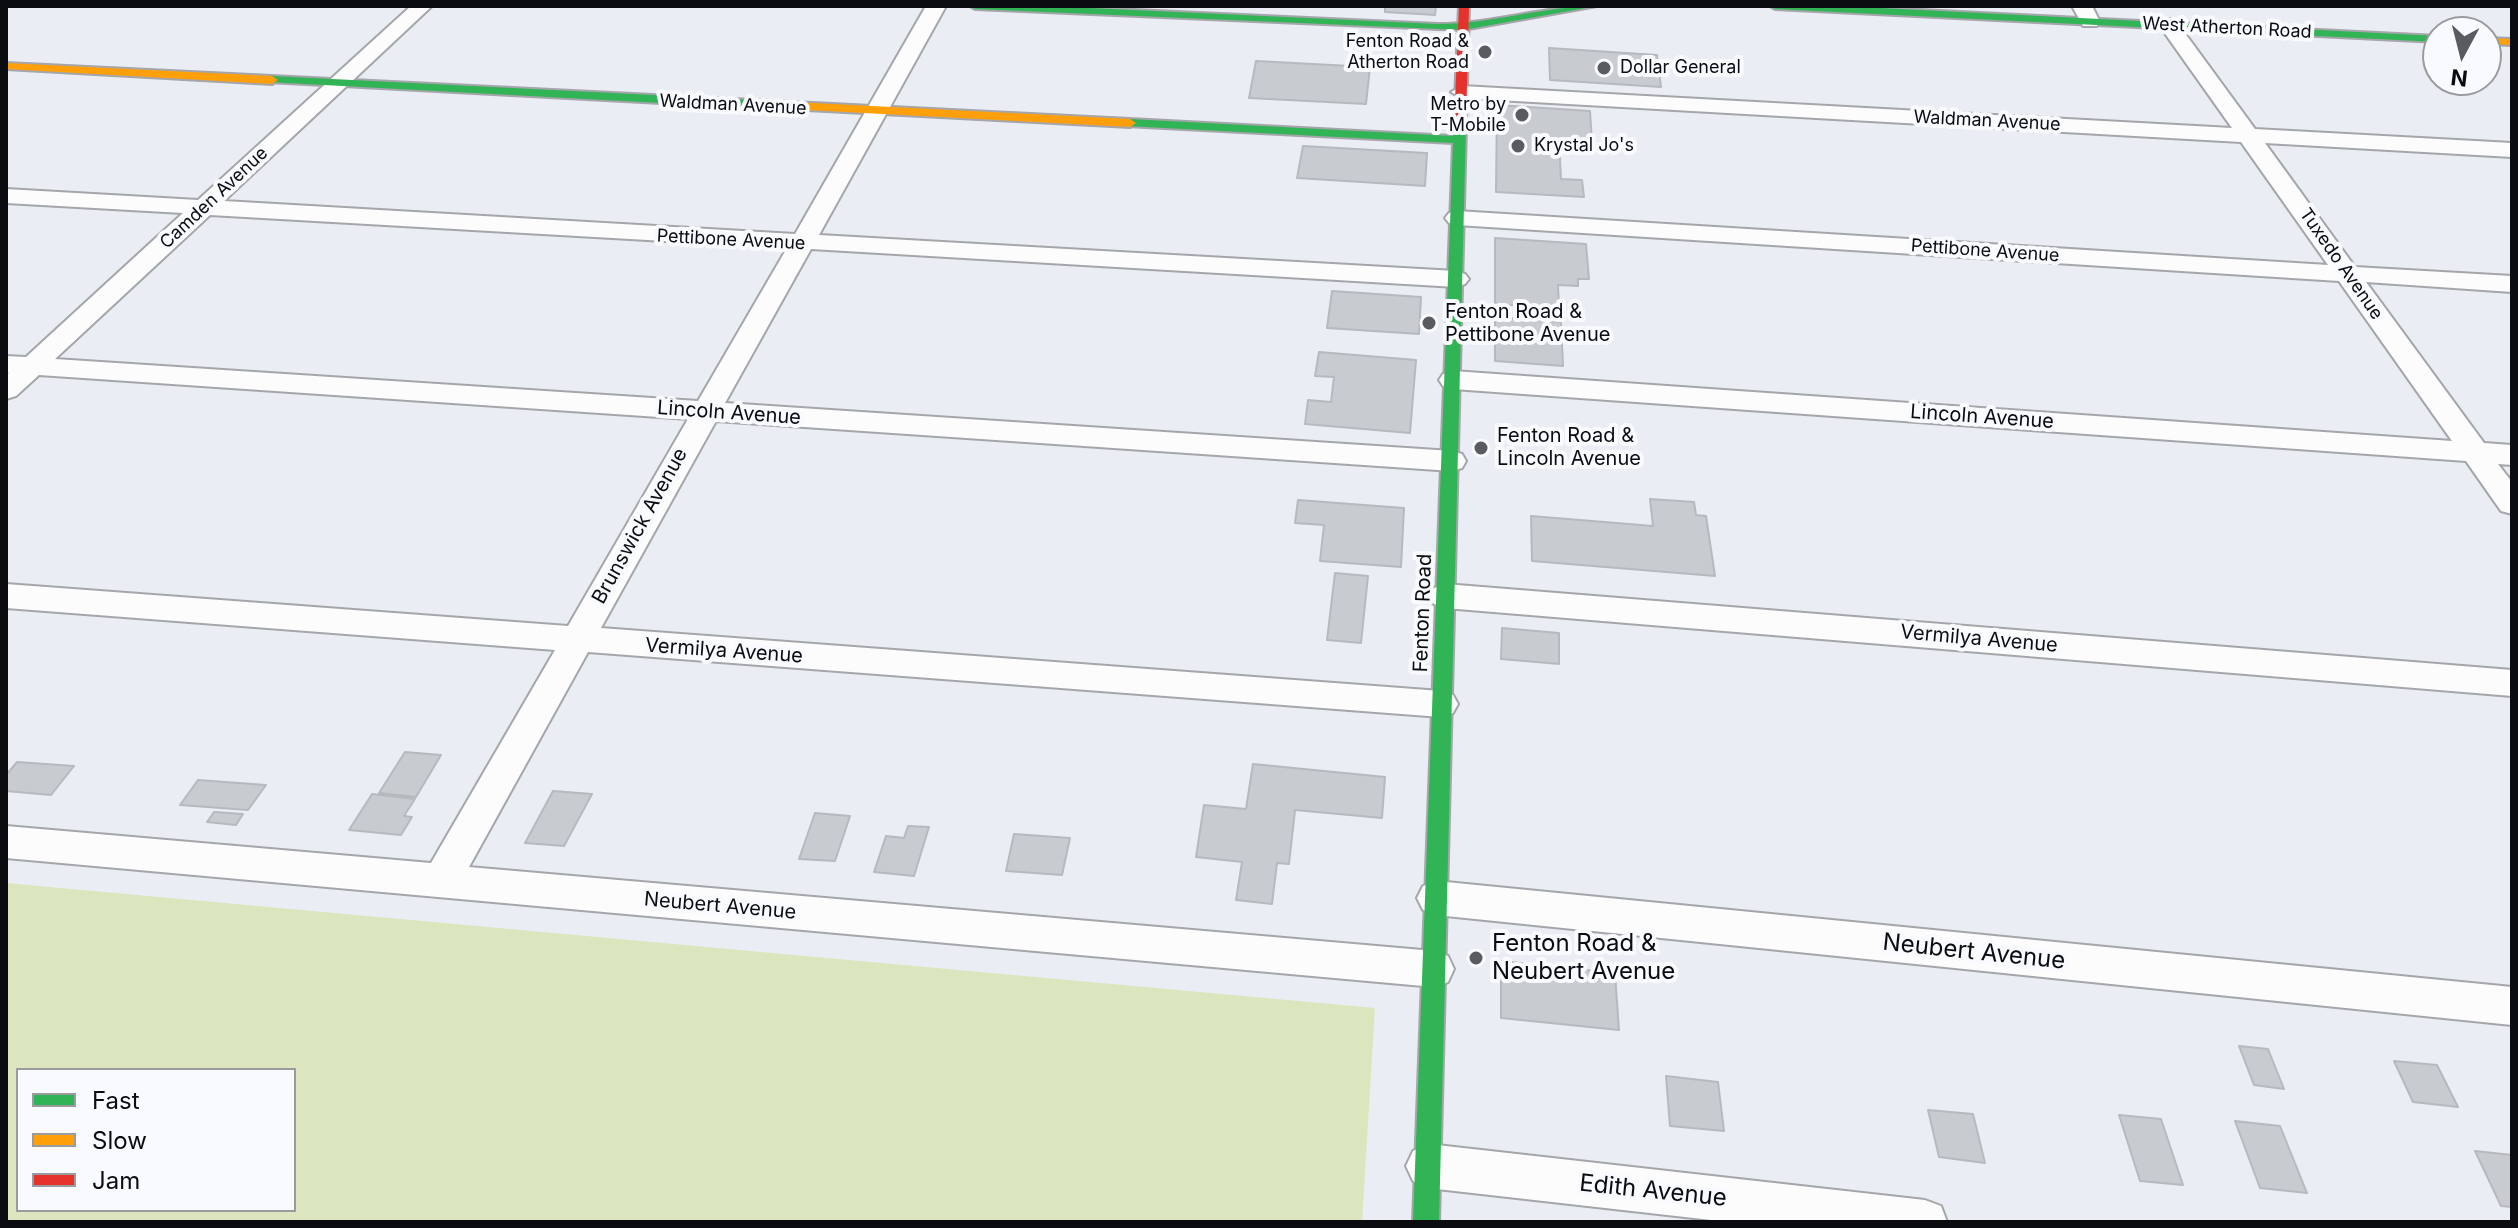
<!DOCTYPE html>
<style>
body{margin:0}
#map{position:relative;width:2518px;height:1228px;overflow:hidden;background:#eaeef4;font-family:Inter,sans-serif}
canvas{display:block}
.frame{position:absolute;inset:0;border:8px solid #0b0c10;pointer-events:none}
.legend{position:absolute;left:16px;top:1068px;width:280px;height:144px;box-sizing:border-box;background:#f8fafe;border:2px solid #999b9f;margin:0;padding:10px 14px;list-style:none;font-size:24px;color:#0b0c10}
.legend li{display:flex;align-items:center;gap:16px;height:40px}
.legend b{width:40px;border:2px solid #999b9f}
.north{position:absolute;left:2422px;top:16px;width:80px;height:80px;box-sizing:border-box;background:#f8fafe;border:2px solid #999b9f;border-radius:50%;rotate:187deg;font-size:22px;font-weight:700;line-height:32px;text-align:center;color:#0b0c10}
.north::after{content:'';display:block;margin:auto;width:28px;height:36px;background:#595b60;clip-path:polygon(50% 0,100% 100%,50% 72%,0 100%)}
</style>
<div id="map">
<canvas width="2518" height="1228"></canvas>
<div class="frame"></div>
<ul class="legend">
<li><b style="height:10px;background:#30b455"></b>Fast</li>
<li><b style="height:10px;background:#ff9f0a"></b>Slow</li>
<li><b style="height:10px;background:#e5322d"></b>Jam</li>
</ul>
<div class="north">N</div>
</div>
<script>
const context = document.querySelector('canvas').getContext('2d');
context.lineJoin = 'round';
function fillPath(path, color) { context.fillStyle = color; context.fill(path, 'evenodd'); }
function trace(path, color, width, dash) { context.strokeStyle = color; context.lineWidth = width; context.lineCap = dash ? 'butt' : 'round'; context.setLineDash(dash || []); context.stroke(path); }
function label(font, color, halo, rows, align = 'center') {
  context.font = font + ' Inter,sans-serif'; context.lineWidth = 8; context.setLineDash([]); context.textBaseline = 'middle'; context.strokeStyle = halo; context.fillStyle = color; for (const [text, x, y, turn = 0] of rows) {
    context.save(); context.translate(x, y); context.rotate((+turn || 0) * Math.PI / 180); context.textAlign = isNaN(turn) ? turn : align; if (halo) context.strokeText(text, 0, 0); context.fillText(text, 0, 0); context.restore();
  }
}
fillPath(new Path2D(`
 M 6,883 L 1375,1008 L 1362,1222 L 6,1222 ZM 18,1070 L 294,1070 L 294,1210 L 18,1210 Z`), '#dbe6bf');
const building = new Path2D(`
 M 1385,6 L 1436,6 L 1435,15 L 1385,12 Z
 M 1549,48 L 1657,55 L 1661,87 L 1550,80 Z
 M 1256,61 L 1370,67 L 1366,104 L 1249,98 Z
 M 1497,105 L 1590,111 L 1592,142 L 1559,140 L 1561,179 L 1582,180 L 1584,197 L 1496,192 Z
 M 1303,146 L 1427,153 L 1425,186 L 1297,178 Z
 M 1495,238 L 1586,244 L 1589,279 L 1578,279 L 1578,286 L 1558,285 L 1559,308 L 1495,304 Z
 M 1332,291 L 1421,297 L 1419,334 L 1327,328 Z
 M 1495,317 L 1561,322 L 1563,366 L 1495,361 Z
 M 1319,352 L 1416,360 L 1410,433 L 1305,424 L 1308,400 L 1331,402 L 1334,377 L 1315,376 Z
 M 1650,499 L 1694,502 L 1696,515 L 1706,516 L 1715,576 L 1532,561 L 1531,516 L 1653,526 Z
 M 1298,500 L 1404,508 L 1401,567 L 1320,561 L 1324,525 L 1295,523 Z
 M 1335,573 L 1368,576 L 1361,643 L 1327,640 Z
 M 1502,628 L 1559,633 L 1559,664 L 1501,659 Z
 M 405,752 L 441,755 L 416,797 L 379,793 Z
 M 17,762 L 74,766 L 51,795 L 6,791 L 6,775 Z
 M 1253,764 L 1385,777 L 1382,818 L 1295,810 L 1289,864 L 1277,863 L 1272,904 L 1236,900 L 1242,862 L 1196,857 L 1204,805 L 1246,809 Z
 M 198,780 L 266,785 L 248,810 L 180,805 Z
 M 553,791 L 592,794 L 564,846 L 525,843 Z
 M 372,794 L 415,799 L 404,816 L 412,817 L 401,835 L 349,830 Z
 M 214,812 L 243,814 L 236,825 L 207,822 Z
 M 815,813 L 850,816 L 835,861 L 799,859 Z
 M 908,826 L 929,827 L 914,876 L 874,872 L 886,836 L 904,838 Z
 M 1014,834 L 1070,838 L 1062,875 L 1006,871 Z
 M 1501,961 L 1615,973 L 1619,1030 L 1501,1018 Z
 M 2239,1046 L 2268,1049 L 2284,1089 L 2254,1085 Z
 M 2394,1061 L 2437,1065 L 2458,1107 L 2413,1102 Z
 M 1666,1076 L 1718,1082 L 1724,1131 L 1670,1126 Z
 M 1928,1110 L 1973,1114 L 1985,1163 L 1939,1157 Z
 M 2119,1115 L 2161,1119 L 2183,1185 L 2140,1181 Z
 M 2235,1121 L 2280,1126 L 2307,1193 L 2260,1188 Z
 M 2475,1151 L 2512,1155 L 2512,1207 L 2501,1206 Z`);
fillPath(building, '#c8cbd0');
trace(building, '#b6b9be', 2);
const street = new Path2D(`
 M 411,6 L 432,6 L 224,201 L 795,234 L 926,6 L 946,6 L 819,235 L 1456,271 L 1465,274 L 1469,279 L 1465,284 L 1456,287 L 811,249 L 725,403 L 1452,451 L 1462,454 L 1466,461 L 1462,468 L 1452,471 L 716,421 L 601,628 L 1441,691 L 1453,695 L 1458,704 L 1453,713 L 1441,717 L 588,652 L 469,867 L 1434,951 L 1448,956 L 1454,969 L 1448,982 L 1434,987 L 6,858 L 6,826 L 431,863 L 555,650 L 6,608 L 6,584 L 568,626 L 688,419 L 39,375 L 16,396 L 6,399 L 6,375 L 9,373 L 6,372 L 6,356 L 26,357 L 183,213 L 6,203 L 6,189 L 198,200 ZM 210,215 L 787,248 L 698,401 L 55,359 Z
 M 2072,6 L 2092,6 L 2100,22 L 2097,26 L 2083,26 Z
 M 2169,19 L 2176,21 L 2255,129 L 2512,143 L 2512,157 L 2265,143 L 2355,267 L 2512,276 L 2512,292 L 2366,282 L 2484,443 L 2512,445 L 2512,465 L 2498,464 L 2512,482 L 2512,514 L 2501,511 L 2466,461 L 1453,389 L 1443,386 L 1439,380 L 1443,374 L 1453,371 L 2452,441 L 2339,281 L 1457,225 L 1449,223 L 1445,218 L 1449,213 L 1457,211 L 2328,265 L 2241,142 L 1462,98 L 1451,92 L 1462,86 L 2232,128 L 2159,25 Z
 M 1445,584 L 2512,670 L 2512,696 L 1445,608 L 1434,604 L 1429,596 L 1434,588 Z
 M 1436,881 L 2512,987 L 2512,1025 L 1436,915 L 1423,910 L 1417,898 L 1423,886 Z
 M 1428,1144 L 1925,1200 L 1941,1206 L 1947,1222 L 1729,1222 L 1428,1188 L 1413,1181 L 1406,1166 L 1413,1151 Z`);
const fast = new Path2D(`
 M 970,6 L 1047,6 L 1438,24 C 1492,24 1544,6 1597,6 L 1463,30 L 975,9 Z
 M 1770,6 L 1841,6 L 2438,36 L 2438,42 L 1775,9 Z
 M 272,76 L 773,101 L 779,105 L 773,109 L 268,82 L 268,78 Z
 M 1130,119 L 1453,136 L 1456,121 L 1466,124 L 1439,1222 L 1413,1222 L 1453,143 L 1126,126 L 1124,123 Z`);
const slow = new Path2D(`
 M 2486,38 L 2512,39 L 2512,45 L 2486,44 Z
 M 6,63 L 272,76 L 278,80 L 272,84 L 6,69 Z
 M 773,101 L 1130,119 L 1136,123 L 1130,127 L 769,108 L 767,105 Z`);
const jam = new Path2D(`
 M 1459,6 L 1469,6 L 1466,124 L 1460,128 L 1454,124 Z`);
trace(street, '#a4a6aa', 4);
trace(fast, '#a4a6aa', 4);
trace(slow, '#a4a6aa', 4);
trace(jam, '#a4a6aa', 4);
fillPath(street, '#fcfcfd');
fillPath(fast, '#30b455');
fillPath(slow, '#ff9f0a');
fillPath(jam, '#e5322d');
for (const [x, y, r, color] of [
 [1485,52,8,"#595b60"],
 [1604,68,8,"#595b60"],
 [1522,115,8,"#595b60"],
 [1518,146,8,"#595b60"],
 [1429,323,8,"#595b60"],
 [1481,448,8,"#595b60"],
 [1476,958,8,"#595b60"]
]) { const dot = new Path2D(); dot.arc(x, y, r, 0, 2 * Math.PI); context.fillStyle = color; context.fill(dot); trace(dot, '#f8fafe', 3); }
label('18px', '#0b0c10', '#f8fafe', [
 ["West Atherton Road",2227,28,3],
 ["Waldman Avenue",733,105,3],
 ["Waldman Avenue",1987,121,3],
 ["Camden Avenue",214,198,-43],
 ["Pettibone Avenue",731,240,3],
 ["Pettibone Avenue",1985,251,4],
 ["Tuxedo Avenue",2341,264,55]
]);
label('18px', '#0b0c10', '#f8fafe', [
 ["Fenton Road &",1469,42],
 ["Atherton Road",1469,63],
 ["Dollar General",1620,68,"left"],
 ["Metro by",1506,105],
 ["T-Mobile",1506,126],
 ["Krystal Jo's",1534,146,"left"]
], 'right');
label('20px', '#0b0c10', '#f8fafe', [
 ["Fenton Road &",1445,312],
 ["Pettibone Avenue",1445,335],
 ["Fenton Road &",1497,436],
 ["Lincoln Avenue",1497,459]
], 'left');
label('20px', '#0b0c10', '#f8fafe', [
 ["Lincoln Avenue",729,413,4],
 ["Lincoln Avenue",1982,417,4],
 ["Brunswick Avenue",640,526,-61],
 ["Fenton Road",1423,613,-88],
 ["Vermilya Avenue",1979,639,5],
 ["Vermilya Avenue",724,651,4],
 ["Neubert Avenue",720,906,5]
]);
label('24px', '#0b0c10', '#f8fafe', [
 ["Fenton Road &",1492,944],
 ["Neubert Avenue",1492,972]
], 'left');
label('24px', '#0b0c10', '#f8fafe', [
 ["Neubert Avenue",1974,952,6],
 ["Edith Avenue",1653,1191,6]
]);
</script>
